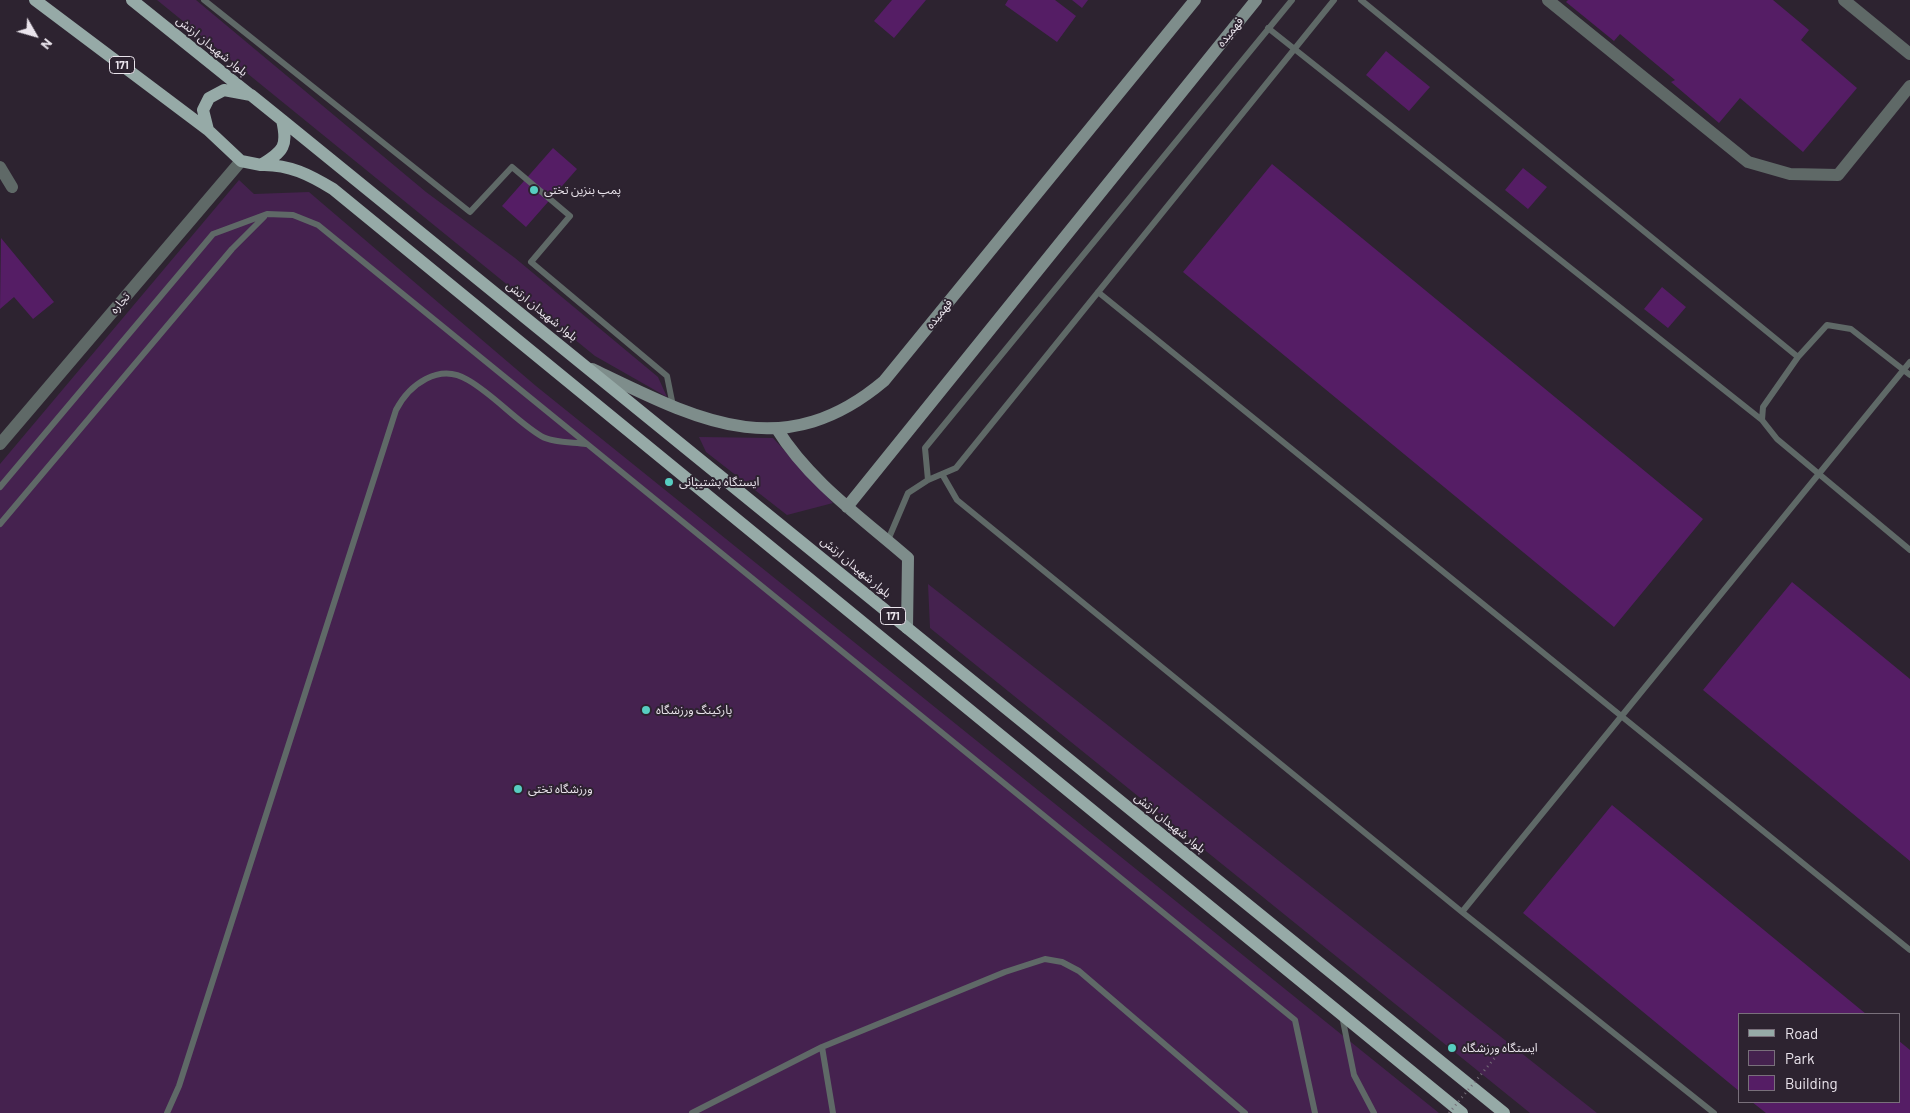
<!DOCTYPE html>
<meta charset="utf-8">
<style>
body{margin:0}
#map{position:relative;width:1910px;height:1113px;overflow:hidden;background:#2d2330;font-family:Barlow,sans-serif}
canvas{display:block}
.legend{position:absolute;left:1738px;top:1013px;width:162px;height:90px;box-sizing:border-box;background:#2d2330;border:1px solid #79707b;margin:0;padding:6px 9px;list-style:none;font-size:15px;color:#eae4ec}
.legend li{display:flex;align-items:center;gap:10px;height:25px}
.legend b{width:25px;border:1px solid #79707b}
.north{position:absolute;left:10px;top:10px;width:50px;height:50px;-webkit-text-stroke:4px #2d2330;paint-order:stroke;rotate:128deg;font-size:14px;font-weight:700;line-height:20px;text-align:center;color:#eae4ec}
.north::after{content:'';display:block;margin:auto;width:18px;height:22px;background:#eae4ec;clip-path:polygon(50% 0,100% 100%,50% 72%,0 100%)}
</style>
<div id="map">
<canvas width="1910" height="1113"></canvas>
<ul class="legend">
<li><b style="height:6px;background:#96aaa7"></b>Road</li>
<li><b style="height:14px;background:#45224f"></b>Park</li>
<li><b style="height:14px;background:#551d65"></b>Building</li>
</ul>
<div class="north">N</div>
</div>
<script>
const context = document.querySelector('canvas').getContext('2d');
context.lineJoin = 'round';
function fillPath(path, color) { context.fillStyle = color; context.fill(path, 'evenodd'); }
function trace(path, color, width, dash) { context.strokeStyle = color; context.lineWidth = width; context.lineCap = dash ? 'butt' : 'round'; context.setLineDash(dash || []); context.stroke(path); }
function label(font, color, halo, rows, align = 'center') {
  context.font = font + ' Barlow,"Noto Sans Arabic",sans-serif'; context.lineWidth = 4; context.setLineDash([]); context.textBaseline = 'middle'; context.strokeStyle = halo; context.fillStyle = color; for (const [text, x, y, turn = 0] of rows) {
    context.save(); context.translate(x, y); context.rotate((+turn || 0) * Math.PI / 180); context.textAlign = isNaN(turn) ? turn : align; if (halo) context.strokeText(text, 0, 0); context.fillText(text, 0, 0); context.restore();
  }
}
fillPath(new Path2D(`
 M 157,0 L 196,0 L 426,192 L 515,258 L 658,377 L 667,397 L 595,356 Z
 M 239,180 L 254,194 L 309,192 L 536,386 L 1439,1113 L 0,1113 L 0,464 Z
 M 699,437 L 773,438 L 833,503 L 787,515 L 706,452 Z
 M 928,584 L 1076,700 L 1597,1113 L 1530,1113 L 930,628 Z`), '#45224f');
fillPath(new Path2D(`
 M 892,0 L 926,0 L 894,38 L 874,21 Z
 M 1008,0 L 1055,0 L 1076,16 L 1057,42 L 1005,5 Z
 M 1072,0 L 1088,0 L 1082,8 Z
 M 1568,0 L 1773,0 L 1809,30 L 1801,40 L 1857,88 L 1803,152 L 1740,98 L 1719,123 L 1671,82 L 1675,80 L 1620,34 L 1614,41 L 1566,2 Z
 M 1386,51 L 1430,87 L 1409,111 L 1366,75 Z
 M 553,148 L 577,169 L 526,227 L 502,206 Z
 M 1272,164 L 1703,519 L 1614,627 L 1183,272 Z
 M 1523,168 L 1547,187 L 1528,209 L 1505,190 Z
 M 1,238 L 54,302 L 33,319 L 14,297 L 0,309 Z
 M 1662,287 L 1686,307 L 1668,328 L 1644,309 Z
 M 1792,582 L 1910,679 L 1910,861 L 1703,690 Z
 M 1612,805 L 1866,1014 L 1739,1014 L 1739,1091 L 1523,913 Z
 M 1899,1041 L 1910,1050 L 1910,1113 L 1766,1113 L 1752,1102 L 1899,1102 Z`), '#551d65');
trace(new Path2D(`
 M 204,0 L 470,212 L 512,167 L 570,216 L 531,262 L 667,376 L 673,406
 M 1361,0 L 1798,357
 M 1268,28 L 1762,420
 M 1098,292 L 1910,950
 M 1910,375 L 1851,329 L 1827,325 L 1798,357 L 1763,407 L 1762,420 L 1777,439 L 1910,550
 M 942,474 L 957,500 L 1462,912 L 1714,1113
 M 928,480 L 925,448 L 1292,0
 M 0,487 L 213,234 L 267,214 L 293,215 L 318,225 L 1295,1020 L 1315,1113
 M 0,524 L 232,249 L 264,217
 M 888,540 L 908,493 L 928,480 L 956,468 L 1334,0
 M 1462,912 L 1910,362
 M 1342,1016 L 1354,1075 L 1374,1113
 M 822,1047 L 833,1113
 M 167,1113 L 179,1086 L 396,410 C 409,385 439,362 468,380 C 494,395 515,420 541,436 C 552,443 573,442 586,444
 M 692,1113 L 822,1047 L 1005,972 L 1045,959 L 1062,962 L 1079,971 L 1245,1113`), '#5f6967', 6);
trace(new Path2D(`
 M 1548,0 L 1748,162 L 1790,174 L 1838,175 L 1910,86
 M 1844,0 L 1910,54
 M 0,167 L 12,187
 M 0,444 L 241,161`), '#5f6967', 12);
trace(new Path2D(`
 M 592,369 C 696,419 782,467 884,381 L 1195,0
 M 777,429 C 809,481 862,518 908,558 L 907,628
 M 847,507 L 1256,0`), '#7e8d8b', 12);
trace(new Path2D(`
 M 35,0 L 208,130
 M 132,0 L 249,94
 M 224,90 L 251,95 L 282,120 C 288,146 284,151 261,165 L 241,161 L 208,130 L 203,110 L 209,98 Z
 M 282,120 L 1504,1113
 M 261,165 C 289,164 310,175 333,189 L 1462,1113`), '#96aaa7', 12);
trace(new Path2D(`
 M 1449,1113 L 1498,1054`), '#736b76', 2.5, [1, 4]);
for (const [x, y, r, color] of [
 [534,190,5,"#57cec1"],
 [669,482,5,"#57cec1"],
 [646,710,5,"#57cec1"],
 [518,789,5,"#57cec1"],
 [1452,1048,5,"#57cec1"]
]) { const dot = new Path2D(); dot.arc(x, y, r, 0, 2 * Math.PI); context.fillStyle = color; context.fill(dot); trace(dot, '#2d2330', 2); }
for (const [x, y, w] of [
 [122,65,25],
 [893,616,25]
]) { const box = new Path2D(); box.roundRect(x - w / 2, y - 8.5, w, 17, 4); context.fillStyle = '#2d2330'; context.fill(box); trace(box, '#eae4ec', 1); }
label('bold 11px', '#eae4ec', null, [
 ["171",122,65],
 ["171",893,616]
]);
label('12px', '#eae4ec', '#2d2330', [
 ["فهمیده",1230,32,-51],
 ["بلوار شهیدان ارتش",212,46,39],
 ["تجاره",120,303,-50],
 ["بلوار شهیدان ارتش",542,311,39],
 ["فهمیده",939,314,-51],
 ["بلوار شهیدان ارتش",856,567,40],
 ["بلوار شهیدان ارتش",1170,823,39]
]);
label('12px', '#eae4ec', '#2d2330', [
 ["پمپ بنزین تختی",544,190],
 ["ایستگاه پشتیبانی",679,482],
 ["پارکینگ ورزشگاه",656,710],
 ["ورزشگاه تختی",528,789],
 ["ایستگاه ورزشگاه",1462,1048]
], 'left');
</script>
